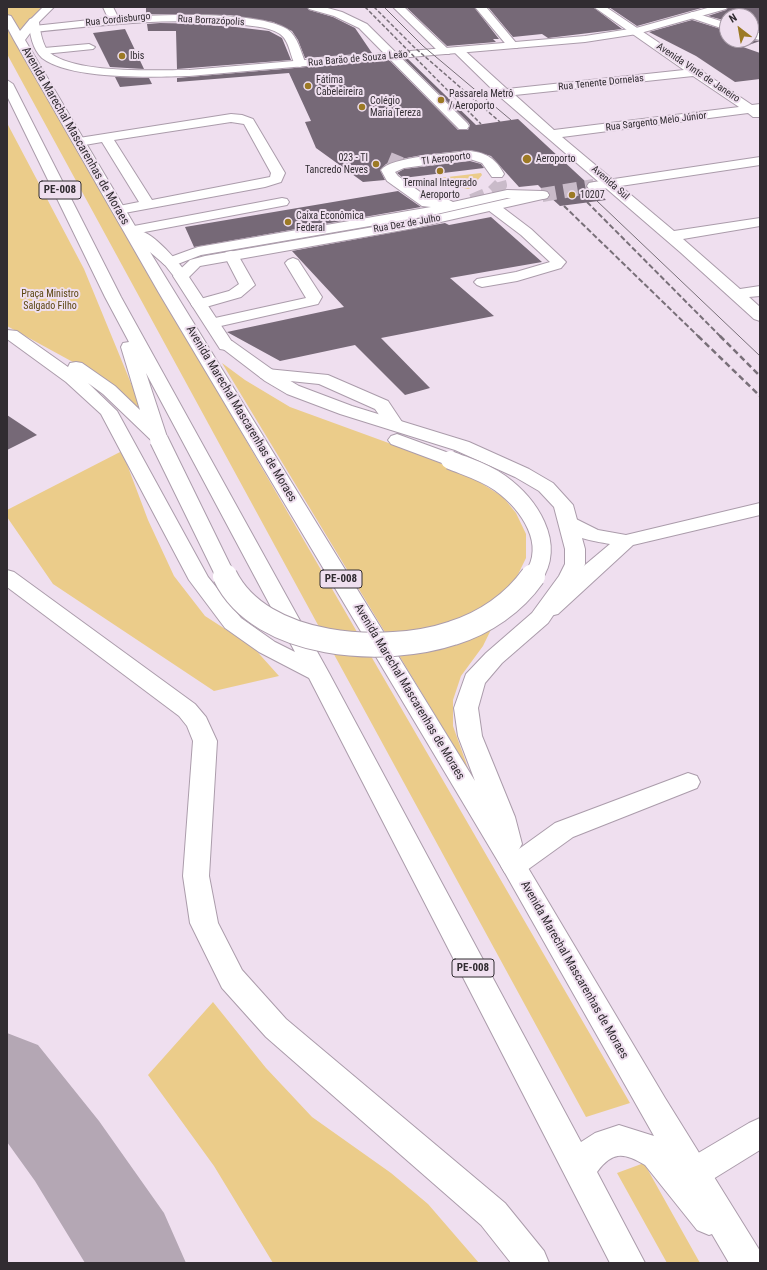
<!DOCTYPE html>
<meta charset="utf-8">
<style>
body{margin:0}
#map{position:relative;width:767px;height:1270px;overflow:hidden;background:#efdfef;font-family:"Roboto Condensed",sans-serif}
canvas{display:block}
.frame{position:absolute;inset:0;border:8px solid #312c31;pointer-events:none}
.north{position:absolute;left:719px;top:8px;width:40px;height:40px;box-sizing:border-box;background:#efdfef;border:1px solid #a397a3;border-radius:50%;rotate:329deg;font-size:11px;font-weight:700;line-height:16px;text-align:center;color:#312c31}
.north::after{content:'';display:block;margin:auto;width:14px;height:18px;background:#9c7a25;clip-path:polygon(50% 0,100% 100%,50% 72%,0 100%)}
</style>
<div id="map">
<canvas width="767" height="1270"></canvas>
<div class="frame"></div>
<div class="north">N</div>
</div>
<script>
const context = document.querySelector('canvas').getContext('2d');
context.lineJoin = 'round';
function fillPath(path, color) { context.fillStyle = color; context.fill(path, 'evenodd'); }
function trace(path, color, width, dash) { context.strokeStyle = color; context.lineWidth = width; context.lineCap = dash ? 'butt' : 'round'; context.setLineDash(dash || []); context.stroke(path); }
function label(font, color, halo, rows, align = 'center') {
  context.font = font + ' "Roboto Condensed",sans-serif'; context.lineWidth = 4; context.setLineDash([]); context.textBaseline = 'middle'; context.strokeStyle = halo; context.fillStyle = color; for (const [text, x, y, turn = 0] of rows) {
    context.save(); context.translate(x, y); context.rotate((+turn || 0) * Math.PI / 180); context.textAlign = isNaN(turn) ? turn : align; if (halo) context.strokeText(text, 0, 0); context.fillText(text, 0, 0); context.restore();
  }
}
fillPath(new Path2D(`
 M 7,7 L 42,7 L 21,37 L 7,14 Z
 M 7,28 L 630,1103 L 586,1117 L 7,54 Z
 M 7,123 L 84,269 L 142,410 L 139,412 L 82,367 L 7,326 Z
 M 481,173 L 482,175 L 471,188 L 468,189 L 434,181 L 431,179 Z
 M 222,363 L 245,380 L 290,407 L 427,457 L 470,476 L 503,497 L 516,513 L 526,534 L 526,558 L 483,646 L 461,676 L 453,700 L 453,726 L 469,771 Z
 M 122,451 L 148,520 L 174,576 L 205,616 L 253,647 L 279,676 L 214,691 L 53,584 L 7,517 L 7,510 Z
 M 213,1002 L 266,1068 L 312,1117 L 391,1173 L 428,1204 L 479,1263 L 273,1263 L 214,1166 L 148,1075 Z
 M 644,1163 L 700,1263 L 667,1263 L 617,1173 Z`), '#ebcc8a');
fillPath(new Path2D(`
 M 7,1033 L 38,1045 L 99,1121 L 164,1213 L 186,1263 L 85,1263 L 35,1181 L 7,1142 Z`), '#b4a7b4');
fillPath(new Path2D(`
 M 146,7 L 307,7 L 309,10 L 333,17 L 355,28 L 372,53 L 305,58 L 298,40 L 292,31 L 273,22 L 230,15 L 146,14 Z
 M 406,7 L 474,7 L 499,39 L 493,39 L 496,42 L 447,46 Z
 M 488,7 L 593,7 L 622,29 L 548,38 L 542,34 L 513,37 Z
 M 609,7 L 705,7 L 637,26 Z
 M 728,7 L 760,7 L 760,31 L 751,30 L 751,16 L 727,16 L 727,21 L 708,16 L 726,10 Z
 M 692,20 L 727,31 L 727,40 L 751,40 L 760,41 L 743,47 L 760,53 L 760,79 L 735,82 L 696,56 L 649,32 Z
 M 160,23 L 210,24 L 269,31 L 282,38 L 291,60 L 177,69 L 176,31 L 148,31 L 147,24 Z
 M 125,29 L 144,69 L 110,67 L 93,33 Z
 M 404,59 L 408,59 L 476,125 L 518,119 L 587,183 L 586,187 L 588,190 L 597,191 L 606,200 L 560,206 L 550,197 L 547,191 L 543,190 L 538,185 L 519,187 L 491,156 L 470,150 L 422,155 L 396,160 L 386,164 L 380,170 L 385,180 L 363,182 L 316,148 L 305,122 L 311,121 L 289,73 L 177,82 L 177,78 L 389,60 L 458,130 L 468,130 L 470,125 L 468,122 Z
 M 115,77 L 149,78 L 152,84 L 120,87 Z
 M 470,161 L 481,164 L 484,168 L 403,178 L 397,173 L 404,169 Z
 M 398,191 L 421,207 L 194,247 L 185,227 Z
 M 491,217 L 542,262 L 450,278 L 494,316 L 381,338 L 430,388 L 405,395 L 355,345 L 280,361 L 227,332 L 344,307 L 292,251 L 445,223 L 449,225 Z
 M 7,415 L 37,435 L 7,450 Z`), '#766977');
trace(new Path2D(`
 M 389,159 L 401,164
 M 472,201 L 493,192 L 500,185 L 497,174`), '#c9bbc9', 14, [14, 8]);
trace(new Path2D(`
 M 542,195 L 594,186`), '#c9bbc9', 14, [14, 8]);
const minor = new Path2D(`
 M 103,7 L 113,7 L 118,17 C 156,15 256,10 287,29 C 298,36 301,53 306,64 L 300,67 L 296,66 C 290,57 290,41 280,34 C 267,26 250,26 235,24 C 168,17 101,25 34,32 L 29,29 L 34,26 L 108,18 Z
 M 308,7 L 324,7 L 342,12 L 367,24 L 467,123 L 469,126 L 467,129 L 459,129 L 359,28 L 334,16 L 309,9 Z
 M 393,7 L 404,7 L 449,50 L 451,52 L 449,54 L 441,54 Z
 M 475,7 L 486,7 L 517,44 L 519,46 L 517,48 L 509,48 Z
 M 594,7 L 606,7 L 698,69 L 702,70 L 703,72 L 752,105 L 760,104 L 760,117 L 753,117 L 748,113 L 562,137 L 674,231 L 760,218 L 760,226 L 683,239 L 740,289 L 760,286 L 760,296 L 749,297 L 760,307 L 760,321 L 754,319 L 680,252 L 499,96 L 453,51 L 459,48 L 463,49 L 507,89 L 684,70 ZM 693,76 L 739,107 L 554,130 L 515,95 Z
 M 692,12 L 727,23 L 727,30 L 688,17 L 687,15 Z
 M 751,31 L 760,33 L 760,40 L 751,38 Z
 M 89,44 L 95,47 L 93,49 L 44,54 L 38,51 L 44,48 Z
 M 231,114 L 242,115 L 253,119 L 285,173 L 281,182 L 265,187 L 119,214 L 114,213 L 112,210 L 114,207 L 139,202 L 102,142 L 79,146 L 73,142 L 79,138 ZM 231,122 L 244,124 L 271,173 L 270,177 L 152,200 L 114,140 Z
 M 470,151 C 487,153 496,159 504,174 L 502,177 L 492,177 L 482,163 L 470,159 L 404,168 L 395,172 L 398,176 L 430,199 L 447,199 L 453,202 L 507,190 L 542,191 L 547,192 L 549,195 L 547,198 L 542,199 L 507,198 L 428,216 L 201,255 L 170,267 L 165,265 L 162,262 L 165,259 L 198,247 L 431,207 L 422,206 L 387,181 L 381,170 C 390,157 453,153 470,151 Z
 M 282,198 L 287,199 L 289,202 L 287,205 L 134,234 L 129,233 L 127,230 L 129,227 L 134,226 Z
 M 493,203 L 498,204 L 531,229 L 563,259 L 566,262 L 561,268 L 517,281 L 482,287 L 477,285 L 474,282 L 477,279 L 516,272 L 550,262 L 521,235 L 488,210 L 486,207 L 488,204 Z
 M 231,251 L 236,252 L 238,255 L 255,285 L 241,297 L 199,309 L 193,307 L 191,304 L 193,301 L 229,291 L 239,284 L 224,255 L 226,252 Z
 M 293,258 L 298,260 L 322,297 L 318,304 L 212,328 L 206,326 L 204,323 L 206,320 L 306,298 L 285,263 L 288,260 Z
 M 267,369 L 328,375 L 388,401 L 404,425 L 401,429 L 395,430 L 389,429 L 375,409 L 319,384 L 261,378 L 258,374 L 261,370 Z
 M 760,503 L 760,515 L 633,545 L 558,614 L 550,616 L 542,614 L 539,609 L 579,570 L 610,544 C 593,541 569,538 559,523 L 562,519 L 569,517 L 576,519 L 598,530 L 626,535 Z
 M 7,570 L 14,572 L 195,704 L 206,717 L 217,741 L 209,876 L 218,923 L 242,970 L 286,1019 L 505,1203 L 544,1251 L 549,1263 L 511,1263 L 481,1225 L 266,1037 L 222,988 L 190,923 L 183,876 L 193,741 L 187,726 L 179,716 L 7,587 Z
 M 688,773 L 697,776 L 700,782 L 697,788 L 573,837 L 523,873 L 514,876 L 505,873 L 501,866 L 505,859 L 555,823 Z
 M 760,1118 L 760,1150 L 705,1184 L 694,1188 L 683,1184 L 678,1173 L 683,1162 L 749,1123 Z`);
const major = new Path2D(`
 M 43,7 L 54,7 L 39,22 C 40,31 43,47 50,53 C 77,74 155,70 189,70 L 585,36 L 636,28 L 711,7 L 727,7 L 726,9 L 637,34 L 585,42 L 189,76 C 154,77 70,80 42,58 C 33,50 29,33 29,21 Z
 M 760,157 L 760,165 L 594,190 L 589,189 L 587,186 L 589,183 L 594,182 Z
 M 542,191 L 547,192 L 549,195 L 547,198 L 414,228 L 200,266 L 189,277 L 234,345 L 232,349 L 226,350 L 220,349 L 173,276 L 190,260 L 205,256 L 414,220 Z`);
const highway = new Path2D(`
 M 7,15 L 11,16 L 20,31 L 30,19 L 34,18 L 39,21 L 25,40 L 138,231 C 151,229 181,265 189,276 L 186,279 L 176,279 L 165,265 L 150,252 L 475,781 L 458,736 L 454,708 L 466,674 L 486,653 L 532,613 L 559,576 L 565,564 L 565,549 L 554,507 L 539,491 L 515,477 L 455,450 L 340,414 L 287,394 L 265,381 L 218,345 L 220,341 L 226,340 L 232,341 L 277,373 L 299,386 L 352,406 L 469,442 L 529,469 L 553,483 L 573,505 L 585,549 L 585,564 L 579,577 L 548,623 L 502,663 L 485,683 L 478,708 L 482,736 L 515,817 L 522,844 L 518,851 L 665,1098 L 760,1251 L 760,1263 L 729,1263 L 712,1234 L 709,1235 L 697,1230 L 645,1165 C 624,1152 612,1151 597,1172 L 645,1263 L 610,1263 L 309,678 L 259,652 L 225,628 L 189,580 L 101,414 L 66,382 L 7,339 L 7,330 L 17,331 L 68,367 L 70,363 L 76,362 L 82,363 L 115,386 L 140,410 L 121,347 L 123,343 L 129,342 L 105,297 L 7,96 L 7,80 L 13,84 L 121,297 L 329,673 L 581,1142 L 595,1133 L 619,1125 L 654,1136 L 505,873 L 159,293 L 14,40 L 7,27 ZM 146,373 L 295,652 L 275,642 L 241,618 L 208,577 L 117,411 L 88,383 L 103,394 L 152,441 L 158,442 L 164,441 L 167,437 Z
 M 397,434 L 457,456 L 459,460 L 457,464 L 450,466 L 391,444 L 388,440 L 391,436 Z`);
trace(minor, '#ab9cab', 2);
trace(major, '#ab9cab', 2);
trace(highway, '#ab9cab', 2);
fillPath(minor, '#fff');
fillPath(major, '#fff');
fillPath(highway, '#fff');
trace(new Path2D(`
 M 384,7 L 423,46 L 511,120
 M 597,201 L 760,356`), '#786f78', 1);
trace(new Path2D(`
 M 365,7 L 481,124
 M 374,7 L 414,47 L 500,122`), '#786f78', 1.5, [4, 2]);
trace(new Path2D(`
 M 587,202 L 721,337
 M 564,206 L 699,337`), '#786f78', 2, [5.5, 2.5]);
trace(new Path2D(`
 M 698,336 L 760,396
 M 720,336 L 760,376`), '#786f78', 2.5, [6, 3.5]);
const highwayBridgeFar1 = new Path2D(`
 M 159,440 L 226,577
 M 450,460 C 467,467 485,472 500,483 C 529,504 556,543 533,577`);
const highwayBridge = new Path2D(`
 M 225,576 C 261,649 385,656 453,633 C 485,623 514,603 533,576`);
trace(highwayBridgeFar1, '#ab9cab', 20, []);
trace(highwayBridge, '#ab9cab', 26, []);
trace(highwayBridgeFar1, '#fff', 18);
trace(highwayBridge, '#fff', 24);
for (const [x, y, r, color] of [
 [122,56,4,"#9c7a25"],
 [308,86,4,"#9c7a25"],
 [441,100,4,"#9c7a25"],
 [362,107,4,"#9c7a25"],
 [527,159,5,"#9c7a25"],
 [376,164,4,"#9c7a25"],
 [440,171,4,"#9c7a25"],
 [572,195,4,"#9c7a25"],
 [288,222,4,"#9c7a25"]
]) { const dot = new Path2D(); dot.arc(x, y, r, 0, 2 * Math.PI); context.fillStyle = color; context.fill(dot); trace(dot, '#efdfef', 1.5); }
label('10px', '#312c31', '#efdfef', [
 ["Rua Cordisburgo",118,20,-6],
 ["Rua Borrazópolis",211,21,3],
 ["Rua Barão de Souza Leão",358,59,-5],
 ["Avenida Vinte de Janeiro",698,73,34],
 ["Rua Tenente Dornelas",601,83,-6],
 ["Rua Sargento Melo Júnior",656,122,-7],
 ["TI Aeroporto",446,159,-7],
 ["Avenida Sul",610,183,41],
 ["Rua Dez de Julho",407,224,-10]
]);
label('10px', '#312c31', '#efdfef', [
 ["Ibis",130,56],
 ["Fátima",316,80],
 ["Cabeleireira",316,92],
 ["Passarela Metrô",449,94],
 ["/ Aeroporto",449,106],
 ["Colégio",370,101],
 ["Maria Tereza",370,113],
 ["023 - TI",368,158,"right"],
 ["Tancredo Neves",368,170,"right"],
 ["Aeroporto",536,159],
 ["Terminal Integrado",440,183,"center"],
 ["Aeroporto",440,195,"center"],
 ["10207",580,195],
 ["Caixa Econômica",296,216],
 ["Federal",296,228]
], 'left');
label('10px', '#5c4713', '#efdfef', [
 ["Praça Ministro",50,294],
 ["Salgado Filho",50,306]
]);
for (const [x, y, w] of [
 [60,190,42],
 [341,579,42],
 [473,968,42]
]) { const box = new Path2D(); box.roundRect(x - w / 2, y - 9, w, 18, 3); context.fillStyle = '#efdfef'; context.fill(box); trace(box, '#312c31', 1); }
label('bold 11px', '#312c31', null, [
 ["PE-008",60,190],
 ["PE-008",341,579],
 ["PE-008",473,968]
]);
label('12px', '#312c31', '#efdfef', [
 ["Avenida Marechal Mascarenhas de Moraes",75,136,60],
 ["Avenida Marechal Mascarenhas de Moraes",241,414,59],
 ["Avenida Marechal Mascarenhas de Moraes",409,692,59],
 ["Avenida Marechal Mascarenhas de Moraes",574,970,60]
]);
</script>
